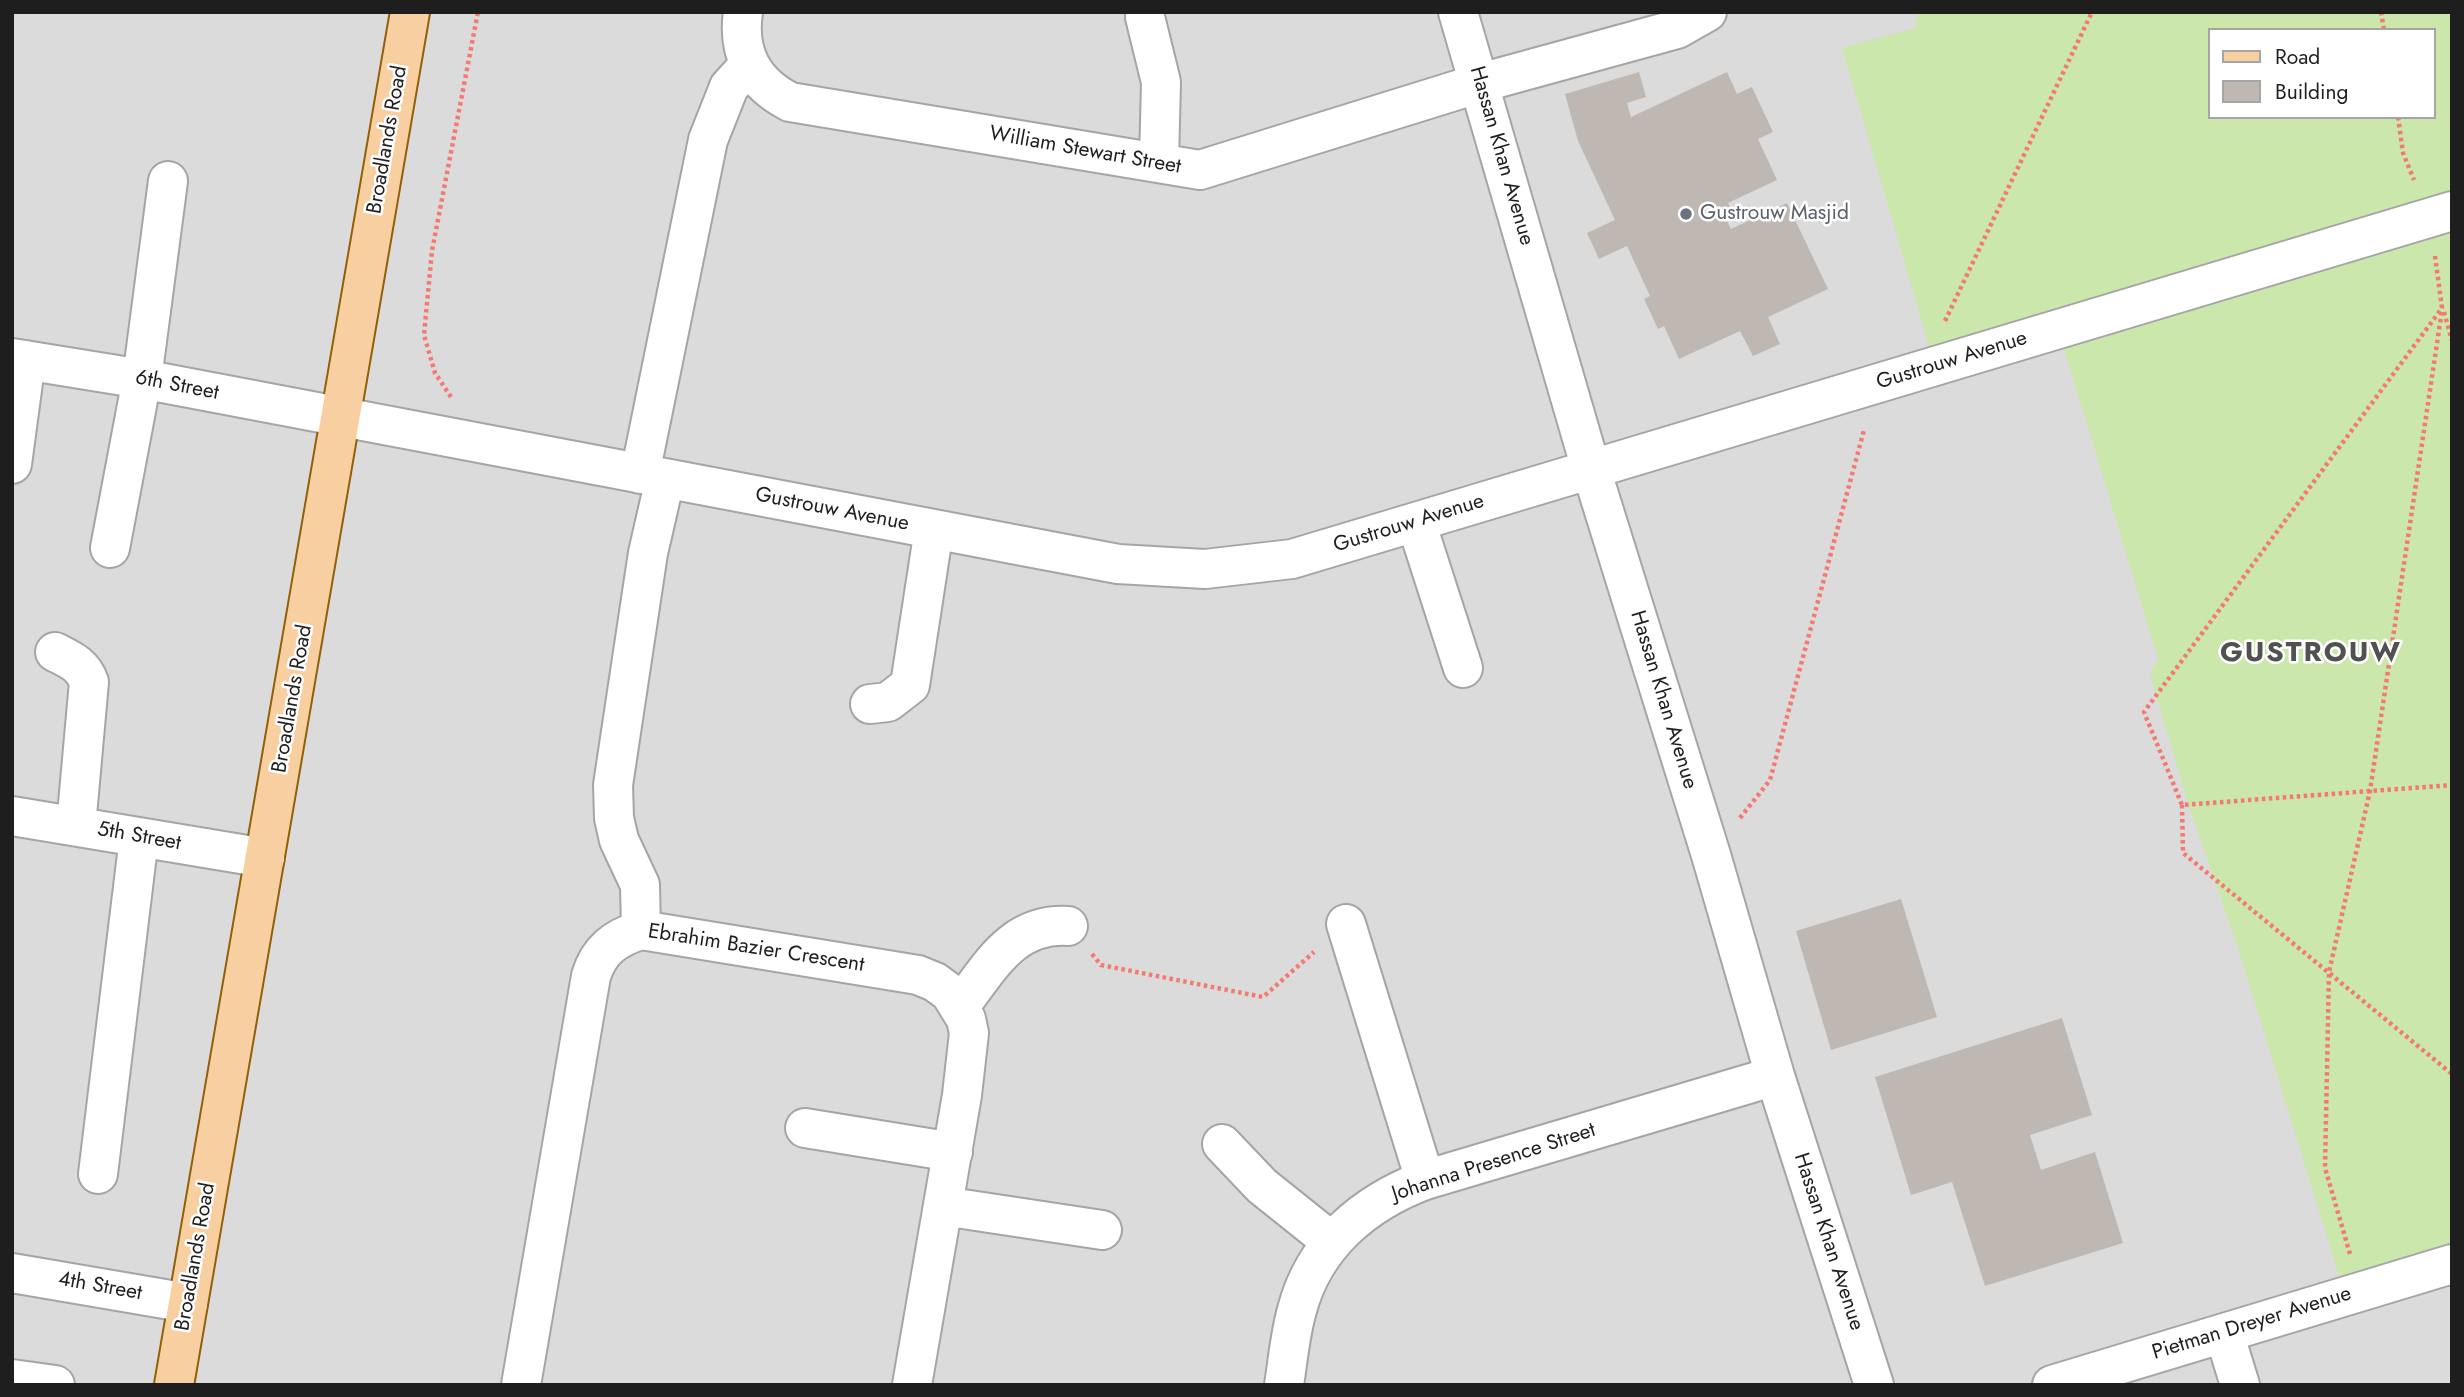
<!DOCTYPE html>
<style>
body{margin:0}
#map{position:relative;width:2464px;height:1397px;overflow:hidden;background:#efebe5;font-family:Jost,sans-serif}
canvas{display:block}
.frame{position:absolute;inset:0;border:14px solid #1e1e1e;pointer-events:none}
.legend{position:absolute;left:2208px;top:28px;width:228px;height:91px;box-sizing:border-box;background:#fff;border:2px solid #a5a5a5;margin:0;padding:9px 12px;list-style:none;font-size:21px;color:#1e1e1e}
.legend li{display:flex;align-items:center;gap:14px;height:35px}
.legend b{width:35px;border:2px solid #a5a5a5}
</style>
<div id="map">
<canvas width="2464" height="1397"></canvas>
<div class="frame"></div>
<ul class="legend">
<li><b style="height:9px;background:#f8cfa0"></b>Road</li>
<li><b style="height:19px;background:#bfb7b1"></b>Building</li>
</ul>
</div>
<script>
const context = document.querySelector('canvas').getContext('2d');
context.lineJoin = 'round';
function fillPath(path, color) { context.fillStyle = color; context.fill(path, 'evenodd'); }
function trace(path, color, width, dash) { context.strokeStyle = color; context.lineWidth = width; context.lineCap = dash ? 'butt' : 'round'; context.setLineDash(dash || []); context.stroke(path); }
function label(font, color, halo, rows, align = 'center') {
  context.font = font + ' Jost,sans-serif'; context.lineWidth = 5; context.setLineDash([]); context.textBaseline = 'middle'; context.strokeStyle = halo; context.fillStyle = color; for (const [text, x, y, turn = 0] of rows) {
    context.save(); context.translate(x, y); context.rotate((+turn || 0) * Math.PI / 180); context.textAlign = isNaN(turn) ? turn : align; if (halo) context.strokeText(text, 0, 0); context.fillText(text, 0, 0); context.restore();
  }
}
fillPath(new Path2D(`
 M 12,12 L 2452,12 L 2452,1385 L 12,1385 ZM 2210,30 L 2434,30 L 2434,117 L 2210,117 Z`), '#dcdbdb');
fillPath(new Path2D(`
 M 1918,12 L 2452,12 L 2452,1263 L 2345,1295 L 2237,945 L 2190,810 L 2150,674 L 2158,659 L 2059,332 L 1935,367 L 1842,48 L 1915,28 ZM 2210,30 L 2434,30 L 2434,117 L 2210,117 Z`), '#cbe7ac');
fillPath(new Path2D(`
 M 1639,72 L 1646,97 L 1627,103 L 1631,117 L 1727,72 L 1737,94 L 1752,87 L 1773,132 L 1758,139 L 1777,180 L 1728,203 L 1734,215 L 1726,219 L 1731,229 L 1787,203 L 1828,289 L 1768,317 L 1780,344 L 1753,356 L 1740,331 L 1679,359 L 1664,326 L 1658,329 L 1644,299 L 1650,296 L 1627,246 L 1599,259 L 1587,233 L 1615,220 L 1578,141 L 1565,94 Z
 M 1901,899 L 1937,1017 L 1831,1050 L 1796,931 Z
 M 2062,1018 L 2092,1115 L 2030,1135 L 2041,1170 L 2095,1152 L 2123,1243 L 1985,1286 L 1952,1182 L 1911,1195 L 1875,1077 Z`), '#bfb7b1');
const minor = new Path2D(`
 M 743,12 C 737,53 753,83 790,102 L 1200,170 L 1480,83 L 1677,29 L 1707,12
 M 1458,12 L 1591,469 L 1711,855 L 1775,1076 L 1874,1385
 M 1145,17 L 1161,82 L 1159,162
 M 12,358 L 142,379 L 1118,564 L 1205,569 L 1292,559 L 2452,211
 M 12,464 L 26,360
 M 640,474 L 708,140 L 729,87 L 749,65
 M 1416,522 L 1463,668
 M 110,548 L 142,379 L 168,181
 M 55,652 C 71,660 83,665 89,682 L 76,826
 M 870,704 L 888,702 L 910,685 L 934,529
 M 12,816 L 265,858
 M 1346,924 L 1425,1180
 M 641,930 L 640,885 L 619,840 L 614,818 L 613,785 L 648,553 L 665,479
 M 960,1006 C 991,966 1012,923 1068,926
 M 805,1128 L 953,1152
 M 1222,1144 L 1262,1186 L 1332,1242
 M 98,1174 L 139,838
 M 943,1206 L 1102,1230
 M 12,1273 L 188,1303
 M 2224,1333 L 2240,1385
 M 12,1379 L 55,1385
 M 521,1385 L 591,976 C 599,950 615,938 641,930 L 918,975 L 935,982 L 950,993 L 966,1019 L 969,1033 L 962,1095 L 912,1385
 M 1284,1385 C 1288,1360 1290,1334 1297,1310 C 1314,1245 1364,1203 1425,1180 L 1775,1076
 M 2052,1385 L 2452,1264`);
const major = new Path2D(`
 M 174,1385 L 410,12`);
trace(minor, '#a5a5a5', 42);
trace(major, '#925f06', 42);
trace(new Path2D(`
 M 2381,12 L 2384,30
 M 2398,117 L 2403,153 L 2414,180
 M 2435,256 L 2442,308 L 2144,712 L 2182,805 L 2452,785
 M 2444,312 L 2452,341
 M 1945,321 L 2092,12
 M 451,397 L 435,373 L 424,335 L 432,251 L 478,12
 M 2182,805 L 2183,853 L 2452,1074
 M 1740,818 L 1770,780 L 1864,430
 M 1092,954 L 1101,965 L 1263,997 L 1314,952
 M 2350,1254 L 2325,1168 L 2329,972 L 2370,791 L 2442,310`), '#f47970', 4.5, [3.5, 3.5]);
trace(minor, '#fff', 38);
trace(major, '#f8cfa0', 38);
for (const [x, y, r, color] of [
 [1686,214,7,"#6b7280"]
]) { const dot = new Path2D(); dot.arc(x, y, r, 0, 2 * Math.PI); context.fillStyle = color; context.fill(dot); trace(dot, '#fff', 2.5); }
label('21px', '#1e1e1e', '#fff', [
 ["Broadlands Road",388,140,-80],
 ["William Stewart Street",1085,151,10],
 ["Hassan Khan Avenue",1501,156,74],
 ["Gustrouw Avenue",1952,361,-17],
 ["6th Street",177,386,11],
 ["Gustrouw Avenue",832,510,11],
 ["Gustrouw Avenue",1409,524,-17],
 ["Broadlands Road",293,699,-80],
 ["Hassan Khan Avenue",1663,700,73],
 ["5th Street",139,837,10],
 ["Ebrahim Bazier Crescent",756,949,9],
 ["Johanna Presence Street",1494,1163,-18],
 ["Hassan Khan Avenue",1828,1242,72],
 ["Broadlands Road",196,1257,-80],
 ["4th Street",100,1287,10],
 ["Pietman Dreyer Avenue",2252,1324,-17]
]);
label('21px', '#5b616d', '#fff', [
 ["Gustrouw Masjid",1700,214]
], 'left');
context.letterSpacing = '2px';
label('bold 28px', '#515151', '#fff', [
 ["GUSTROUW",2311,654]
]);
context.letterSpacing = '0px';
</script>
